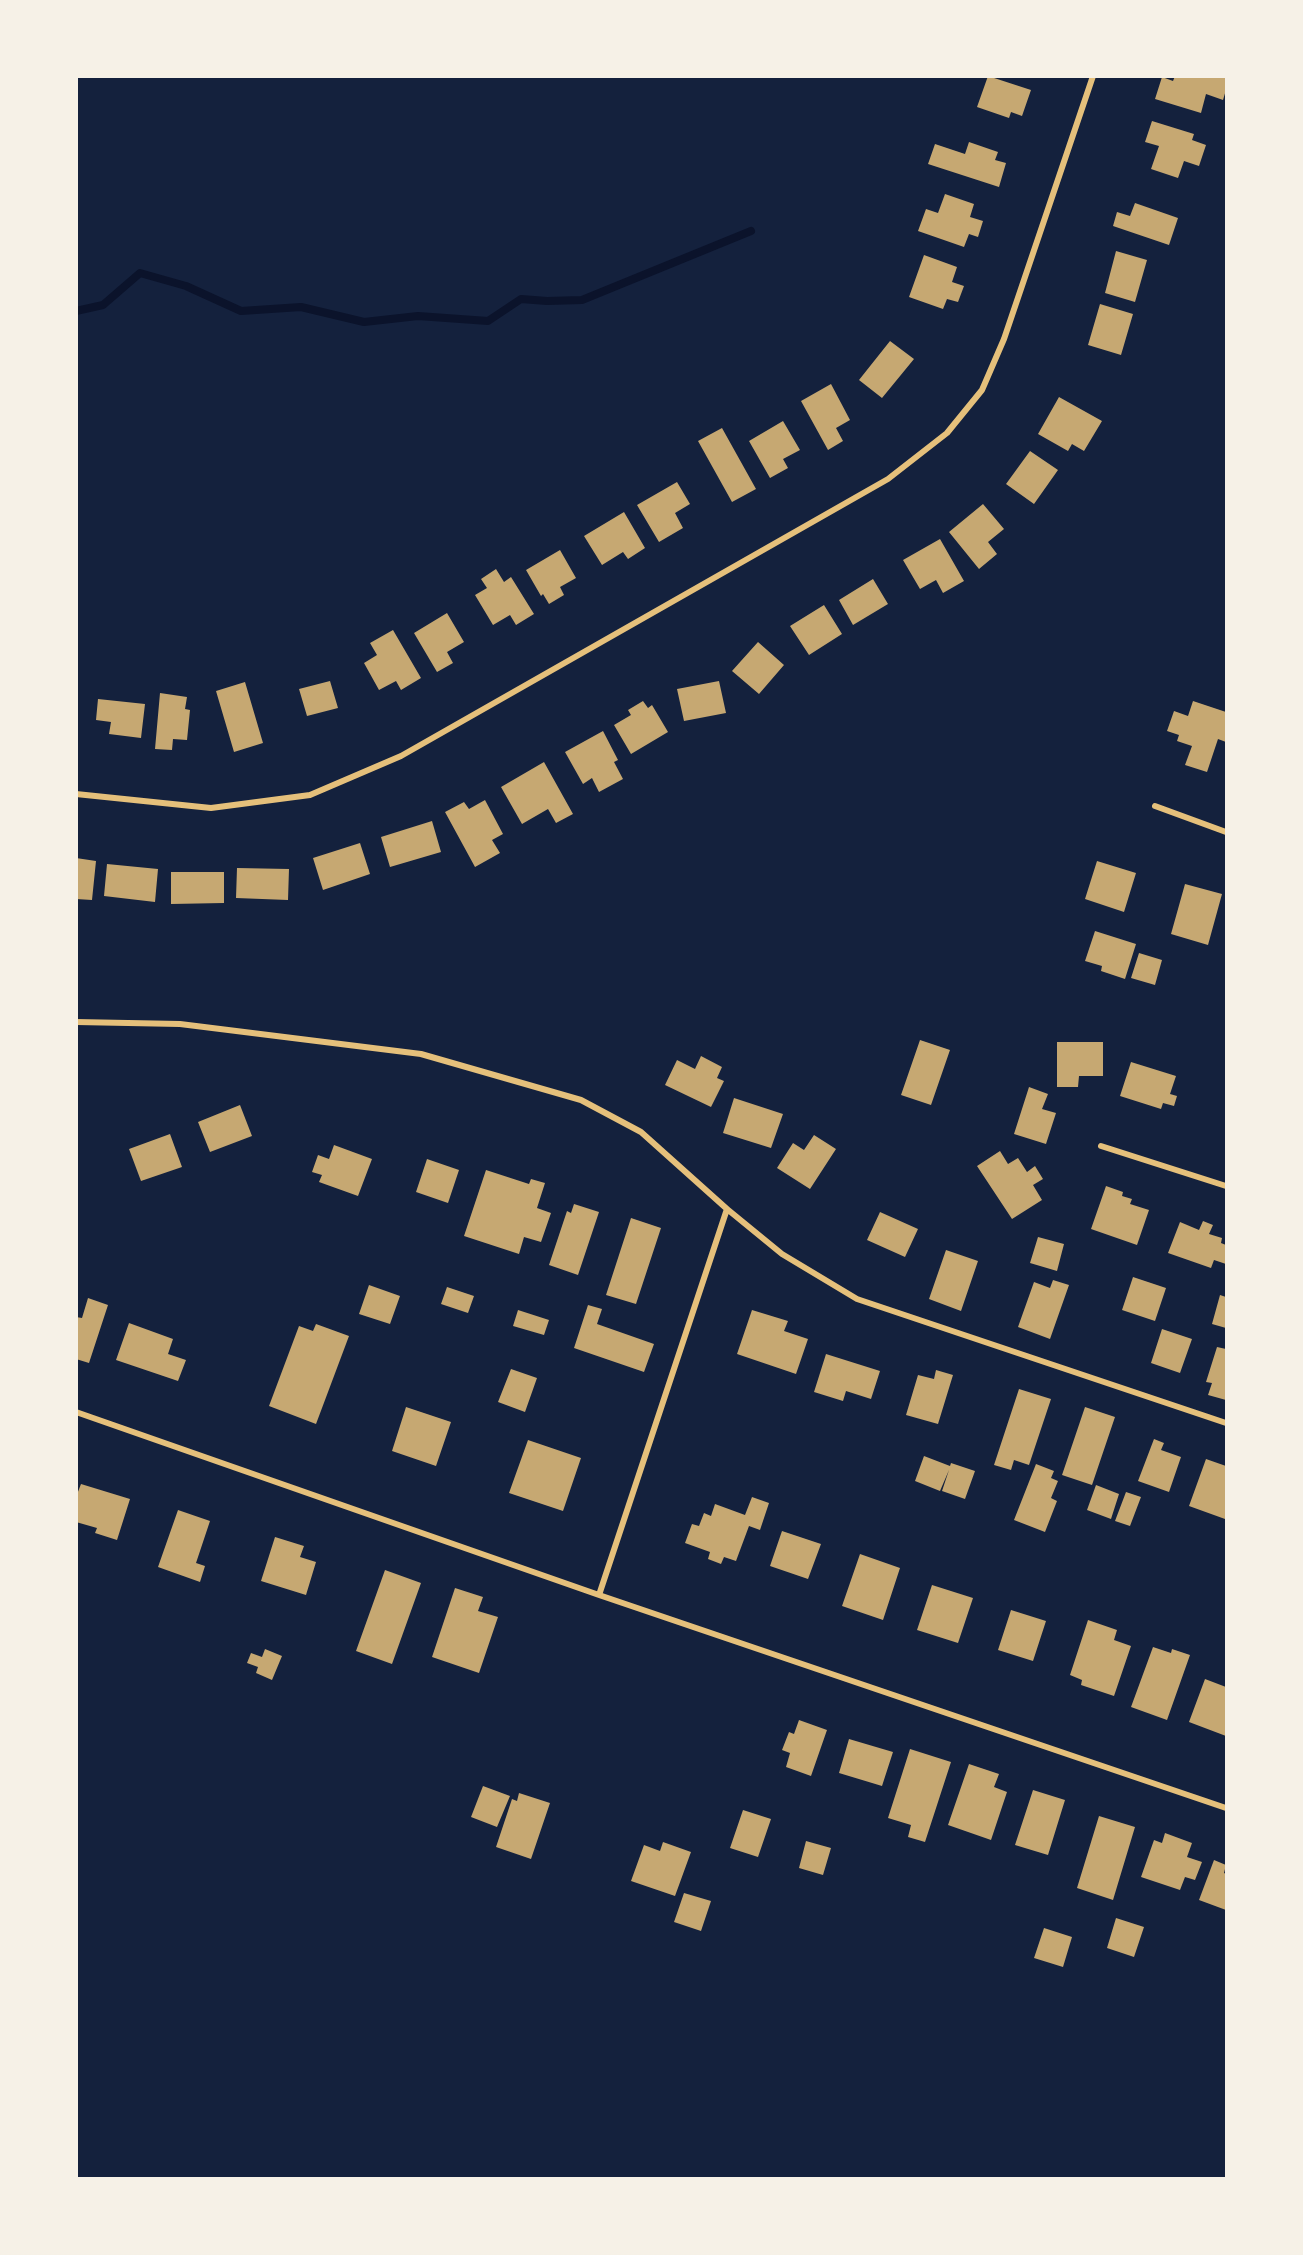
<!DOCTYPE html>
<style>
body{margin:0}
#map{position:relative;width:1303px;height:2255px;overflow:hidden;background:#14213d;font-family:"PT Serif",serif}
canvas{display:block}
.frame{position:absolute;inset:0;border:78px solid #f6f1e7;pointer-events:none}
</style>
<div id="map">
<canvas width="1303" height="2255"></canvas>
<div class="frame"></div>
</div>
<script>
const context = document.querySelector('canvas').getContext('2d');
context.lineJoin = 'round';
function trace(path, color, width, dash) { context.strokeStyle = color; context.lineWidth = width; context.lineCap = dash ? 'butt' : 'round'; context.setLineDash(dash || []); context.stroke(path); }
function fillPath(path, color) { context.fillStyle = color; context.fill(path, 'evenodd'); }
trace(new Path2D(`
 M 76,311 L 103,305 L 140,273 L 186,286 L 241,311 L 301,307 L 364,322 L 418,316 L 488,321 L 521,299 L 547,301 L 582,300 L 751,231`), '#0b132b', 8);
fillPath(new Path2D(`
 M 988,76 L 1031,90 L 1022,116 L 1011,112 L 1009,118 L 977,107 Z
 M 1175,76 L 1226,76 L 1226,90 L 1223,100 L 1206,94 L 1201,113 L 1155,99 L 1162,77 L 1173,81 Z
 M 1152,121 L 1194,134 L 1192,140 L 1206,145 L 1199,166 L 1184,161 L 1178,178 L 1151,169 L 1159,146 L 1145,142 Z
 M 969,142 L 998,152 L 995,160 L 1006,163 L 999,187 L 928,164 L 935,144 L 965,154 Z
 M 945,194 L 974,204 L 970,217 L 983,221 L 978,237 L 969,234 L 964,247 L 918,231 L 926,209 L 938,213 Z
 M 1135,203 L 1178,218 L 1169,245 L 1113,226 L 1117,212 L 1130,216 Z
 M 1116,251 L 1147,260 L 1135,302 L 1105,293 Z
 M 924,255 L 957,267 L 952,282 L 964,286 L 958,302 L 947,299 L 943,309 L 909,297 Z
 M 1100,304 L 1133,314 L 1121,355 L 1088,345 Z
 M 890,341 L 914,359 L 882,398 L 859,380 Z
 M 831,384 L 850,420 L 836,428 L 843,441 L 828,450 L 801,401 Z
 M 1059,397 L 1102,421 L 1084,451 L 1072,444 L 1068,451 L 1038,434 Z
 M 783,421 L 800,450 L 783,459 L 788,468 L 770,478 L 749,441 Z
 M 722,428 L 756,489 L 732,502 L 698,441 Z
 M 1030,451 L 1058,470 L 1034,504 L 1006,484 Z
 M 677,482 L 690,504 L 675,513 L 683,528 L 659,542 L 637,505 Z
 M 983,504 L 1004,529 L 988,542 L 997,554 L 979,569 L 949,532 Z
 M 624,512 L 645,548 L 628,559 L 623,552 L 602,565 L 584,536 Z
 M 940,539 L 964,581 L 943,593 L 936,580 L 920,589 L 903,560 Z
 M 560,550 L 576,578 L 560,587 L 564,595 L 549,604 L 543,594 L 541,596 L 526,570 Z
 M 496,569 L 504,582 L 511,577 L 534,614 L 516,625 L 510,615 L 493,625 L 475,595 L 487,588 L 481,579 Z
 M 873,579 L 888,604 L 853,625 L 839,600 Z
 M 824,605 L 842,634 L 809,655 L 790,626 Z
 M 447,613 L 464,642 L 447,652 L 453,663 L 437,672 L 414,633 Z
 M 393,630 L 421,678 L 401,690 L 396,681 L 379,690 L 364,663 L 377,655 L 370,643 Z
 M 758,642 L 784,665 L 759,694 L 732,671 Z
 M 330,681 L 338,708 L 307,716 L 299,689 Z
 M 719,681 L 726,713 L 684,721 L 677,689 Z
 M 245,682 L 263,743 L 234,752 L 216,691 Z
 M 160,693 L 187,697 L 185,709 L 190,710 L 187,740 L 173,739 L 172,750 L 155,749 Z
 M 98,699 L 145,704 L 141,738 L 109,734 L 111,722 L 96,720 Z
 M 643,701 L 648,708 L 652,705 L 668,732 L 631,754 L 614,725 L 631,715 L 628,710 Z
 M 1193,701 L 1226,712 L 1226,742 L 1218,739 L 1207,772 L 1185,765 L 1192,746 L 1177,741 L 1179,735 L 1167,731 L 1174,711 L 1188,716 Z
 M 603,731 L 618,760 L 614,762 L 623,779 L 599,792 L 592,778 L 583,784 L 565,752 Z
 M 544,762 L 573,814 L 556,823 L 548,809 L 522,824 L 501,787 Z
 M 485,800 L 503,834 L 492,840 L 500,853 L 475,867 L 445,812 L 464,802 L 469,809 Z
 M 432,821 L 441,852 L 390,867 L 381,837 Z
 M 360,843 L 370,874 L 323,890 L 313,858 Z
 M 76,858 L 96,861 L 92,900 L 76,899 Z
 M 1097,861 L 1136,873 L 1124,912 L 1085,899 Z
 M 107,864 L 158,869 L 155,902 L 104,896 Z
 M 237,868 L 289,869 L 288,900 L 236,898 Z
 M 171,872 L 224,872 L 224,903 L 171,904 Z
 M 1185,884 L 1222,894 L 1208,945 L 1171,934 Z
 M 1095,931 L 1136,944 L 1125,979 L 1101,971 L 1102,966 L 1085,961 Z
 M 1139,953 L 1162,960 L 1155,985 L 1131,978 Z
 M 920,1040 L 950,1050 L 931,1105 L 901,1095 Z
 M 1057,1042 L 1103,1042 L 1103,1076 L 1079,1076 L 1078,1087 L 1057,1087 Z
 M 701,1056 L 722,1067 L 717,1078 L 724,1081 L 711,1107 L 665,1085 L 677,1060 L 695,1069 Z
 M 1131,1062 L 1176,1076 L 1170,1094 L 1177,1096 L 1174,1106 L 1163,1103 L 1161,1109 L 1120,1096 Z
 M 1029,1087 L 1048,1094 L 1042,1109 L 1056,1113 L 1046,1144 L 1014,1134 Z
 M 734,1098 L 783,1114 L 771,1148 L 723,1133 Z
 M 240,1105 L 252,1136 L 210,1152 L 198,1122 Z
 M 170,1134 L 182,1167 L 141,1181 L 129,1149 Z
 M 814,1135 L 836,1149 L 810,1189 L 777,1168 L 793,1143 L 804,1150 Z
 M 334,1145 L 372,1159 L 358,1196 L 319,1182 L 322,1175 L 312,1172 L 318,1155 L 329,1159 Z
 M 1000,1151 L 1008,1164 L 1018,1158 L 1027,1172 L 1035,1166 L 1043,1179 L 1033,1185 L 1042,1200 L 1012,1219 L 977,1166 Z
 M 427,1159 L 459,1170 L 448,1203 L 416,1192 Z
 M 486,1170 L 529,1184 L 531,1179 L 545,1183 L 537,1208 L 551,1213 L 541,1242 L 524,1237 L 519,1254 L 464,1236 Z
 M 1106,1186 L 1123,1192 L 1122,1196 L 1132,1199 L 1130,1204 L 1149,1210 L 1137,1245 L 1091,1229 Z
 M 574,1204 L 599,1212 L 578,1275 L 549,1265 L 567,1211 L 571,1213 Z
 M 880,1212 L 918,1229 L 905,1257 L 867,1240 Z
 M 631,1218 L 661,1228 L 636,1304 L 606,1295 Z
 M 1203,1221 L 1213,1225 L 1209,1234 L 1222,1238 L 1221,1243 L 1226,1245 L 1226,1264 L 1214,1260 L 1211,1268 L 1168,1253 L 1180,1222 L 1199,1230 Z
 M 1038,1237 L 1064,1244 L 1057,1271 L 1030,1263 Z
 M 946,1250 L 978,1261 L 961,1311 L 929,1299 Z
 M 1133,1277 L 1166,1288 L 1155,1321 L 1122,1310 Z
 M 1053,1280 L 1069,1285 L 1050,1339 L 1018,1327 L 1034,1282 L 1050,1288 Z
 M 369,1285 L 400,1296 L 390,1324 L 359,1314 Z
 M 447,1287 L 474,1296 L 468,1313 L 441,1304 Z
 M 1220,1295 L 1226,1297 L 1226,1328 L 1212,1324 Z
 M 88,1298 L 108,1305 L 89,1363 L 76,1359 L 76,1317 L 82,1318 Z
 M 588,1305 L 602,1309 L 597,1324 L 654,1344 L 644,1372 L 574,1348 Z
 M 518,1310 L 549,1320 L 544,1335 L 513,1326 Z
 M 752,1310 L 788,1321 L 784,1331 L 808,1339 L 796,1374 L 737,1354 Z
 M 129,1323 L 173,1339 L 168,1354 L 186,1360 L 178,1381 L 116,1360 Z
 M 316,1324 L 349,1336 L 316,1424 L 269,1406 L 299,1326 L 313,1331 Z
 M 1162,1329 L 1192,1339 L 1180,1373 L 1151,1363 Z
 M 1217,1347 L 1226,1349 L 1226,1400 L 1208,1395 L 1212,1383 L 1206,1382 Z
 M 826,1354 L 880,1371 L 871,1399 L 846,1391 L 843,1401 L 814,1392 Z
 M 511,1369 L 537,1378 L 525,1412 L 498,1402 Z
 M 936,1370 L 953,1375 L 938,1424 L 906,1415 L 918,1375 L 934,1379 Z
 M 1019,1389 L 1051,1399 L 1029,1465 L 1014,1460 L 1011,1470 L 994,1465 Z
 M 406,1407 L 451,1422 L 436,1466 L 392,1451 Z
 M 1085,1407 L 1115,1417 L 1092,1485 L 1062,1475 Z
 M 1154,1439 L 1164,1443 L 1161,1450 L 1181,1457 L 1169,1492 L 1138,1481 Z
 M 528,1440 L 581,1458 L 563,1511 L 509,1493 Z
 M 924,1456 L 950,1466 L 951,1463 L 975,1471 L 965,1499 L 942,1491 L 949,1470 L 940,1491 L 915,1481 Z
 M 1206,1459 L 1226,1466 L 1225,1519 L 1189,1506 Z
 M 1036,1464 L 1054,1471 L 1051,1478 L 1058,1481 L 1051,1498 L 1057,1501 L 1045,1532 L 1014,1520 Z
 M 81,1484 L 130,1499 L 117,1540 L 95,1533 L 97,1528 L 76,1522 L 76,1497 Z
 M 1096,1485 L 1119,1494 L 1111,1519 L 1087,1510 Z
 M 1126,1492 L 1141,1497 L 1130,1526 L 1115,1521 Z
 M 752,1497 L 769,1503 L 760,1530 L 749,1526 L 736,1561 L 724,1557 L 721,1564 L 708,1559 L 710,1552 L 685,1543 L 692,1524 L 699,1526 L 704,1513 L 711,1516 L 715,1504 L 745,1515 Z
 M 178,1510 L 210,1521 L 196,1563 L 205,1566 L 200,1582 L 158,1567 Z
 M 782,1531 L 821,1544 L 808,1579 L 770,1566 Z
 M 275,1537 L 304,1546 L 300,1557 L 316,1562 L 306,1595 L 261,1581 Z
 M 860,1554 L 900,1568 L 883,1620 L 842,1606 Z
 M 385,1570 L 421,1583 L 392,1664 L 356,1651 Z
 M 932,1585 L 973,1598 L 958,1643 L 917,1630 Z
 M 455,1588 L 483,1597 L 478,1611 L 498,1617 L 479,1673 L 432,1657 Z
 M 1011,1610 L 1046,1621 L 1033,1661 L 998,1650 Z
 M 1088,1620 L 1117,1630 L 1114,1640 L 1131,1646 L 1114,1696 L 1081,1685 L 1082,1680 L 1070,1675 Z
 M 1153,1647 L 1171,1653 L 1172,1649 L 1190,1655 L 1167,1720 L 1131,1707 Z
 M 265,1649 L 282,1656 L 272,1680 L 256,1673 L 258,1667 L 247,1663 L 251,1653 L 262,1657 Z
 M 1205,1679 L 1226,1687 L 1226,1736 L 1189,1722 Z
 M 799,1720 L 827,1730 L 811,1776 L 786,1767 L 790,1753 L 782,1750 L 789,1732 L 794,1734 Z
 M 849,1739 L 893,1752 L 882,1786 L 839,1773 Z
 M 910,1749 L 951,1762 L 925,1842 L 908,1837 L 911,1825 L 888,1818 Z
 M 969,1764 L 999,1774 L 994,1787 L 1007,1792 L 991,1840 L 948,1825 Z
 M 483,1786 L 510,1796 L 497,1827 L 471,1817 Z
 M 1033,1790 L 1065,1800 L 1048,1855 L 1015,1845 Z
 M 519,1793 L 550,1803 L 531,1859 L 496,1847 L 512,1799 L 517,1801 Z
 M 743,1810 L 771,1819 L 758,1857 L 730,1848 Z
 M 1099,1816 L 1135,1827 L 1113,1900 L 1077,1888 Z
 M 1165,1833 L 1192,1843 L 1187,1857 L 1202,1862 L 1195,1880 L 1185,1877 L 1180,1890 L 1141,1877 L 1154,1840 L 1162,1843 Z
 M 806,1841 L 831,1848 L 823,1875 L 799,1868 Z
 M 663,1842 L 691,1852 L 675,1896 L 631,1881 L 644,1845 L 660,1851 Z
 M 1214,1860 L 1226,1865 L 1224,1873 L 1226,1874 L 1226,1910 L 1199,1900 Z
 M 684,1893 L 711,1901 L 701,1931 L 674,1922 Z
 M 1116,1918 L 1144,1927 L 1134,1957 L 1107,1948 Z
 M 1044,1928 L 1072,1937 L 1063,1967 L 1034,1958 Z`), '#c6a872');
trace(new Path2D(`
 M 76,794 L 211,808 L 310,795 L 401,756 L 888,479 L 947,433 L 982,390 L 1004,339 L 1093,76
 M 1155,806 L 1226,832
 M 76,1022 L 180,1024 L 421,1054 L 581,1100 L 641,1132 L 727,1209 L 782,1254 L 857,1299 L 1226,1423
 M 1101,1146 L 1226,1186
 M 76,1412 L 599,1595 L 1226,1808
 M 599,1595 L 727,1209`), '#e5c07b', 6);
</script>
